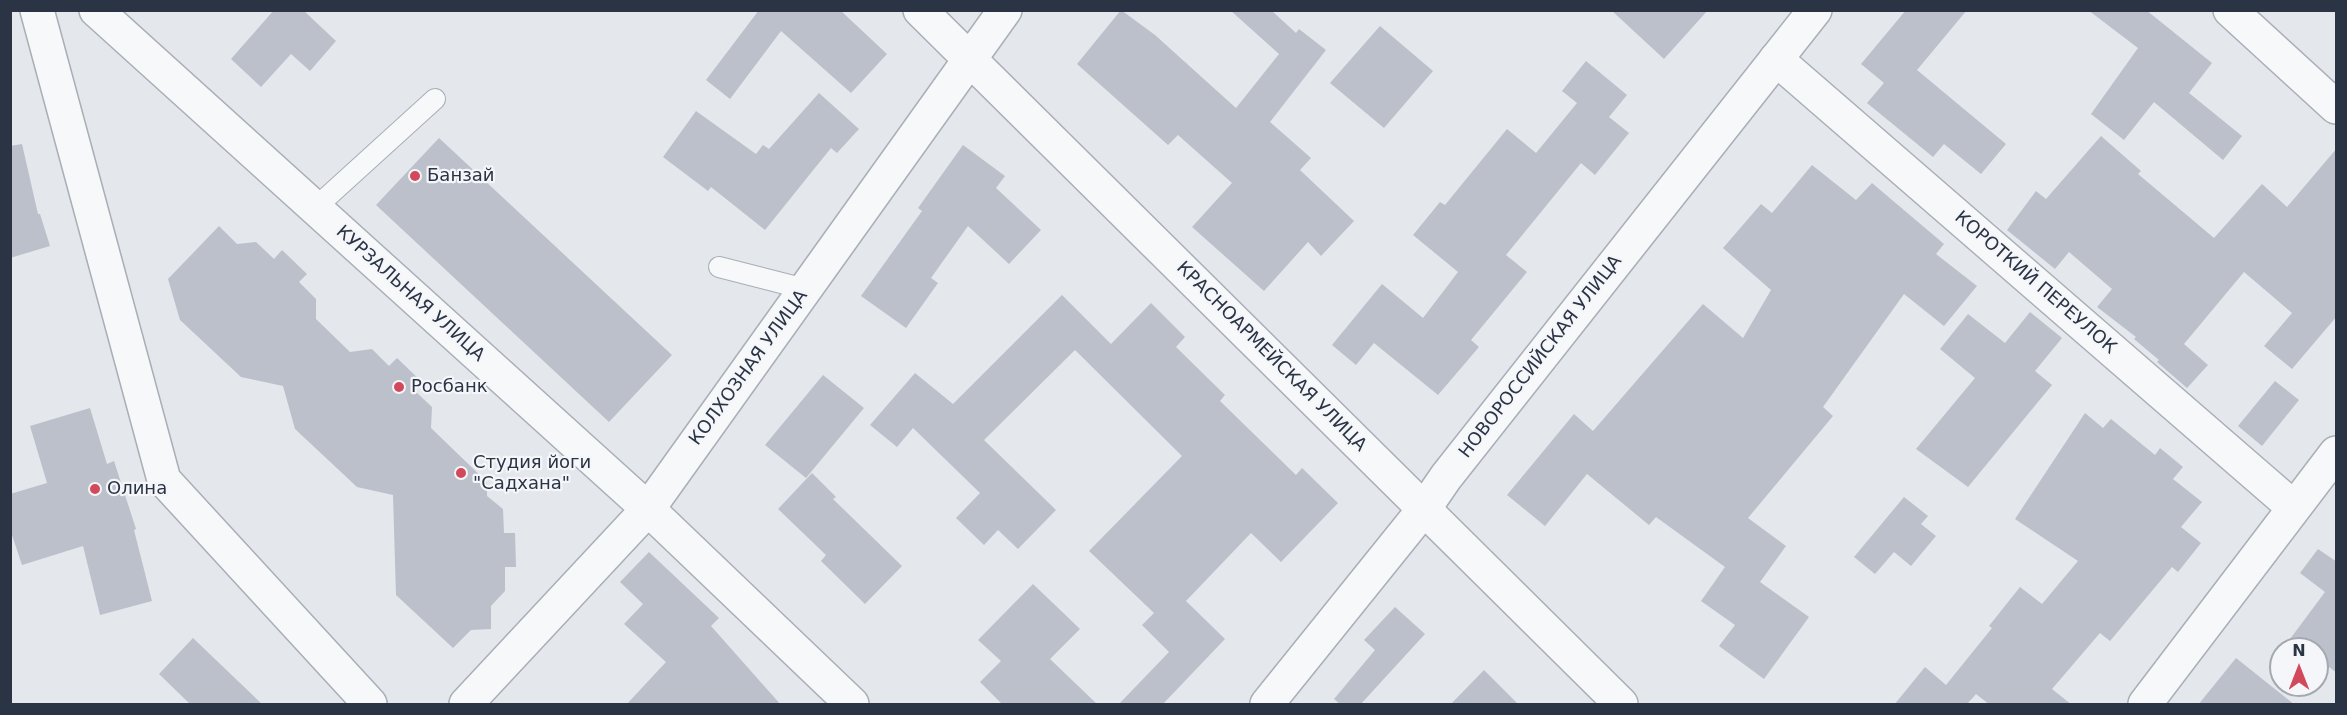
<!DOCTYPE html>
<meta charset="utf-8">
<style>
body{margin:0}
#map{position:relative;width:2347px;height:715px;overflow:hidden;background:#e4e7ec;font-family:"DejaVu Sans",sans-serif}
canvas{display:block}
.frame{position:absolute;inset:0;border:12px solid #2b3445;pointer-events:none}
.north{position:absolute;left:2269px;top:637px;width:60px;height:60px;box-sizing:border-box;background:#f4f6f9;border:2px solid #a4a8b1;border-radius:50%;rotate:0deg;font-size:16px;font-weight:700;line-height:24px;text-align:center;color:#2b3445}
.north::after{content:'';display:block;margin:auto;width:21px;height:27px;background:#d1495b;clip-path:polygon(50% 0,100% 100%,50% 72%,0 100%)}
</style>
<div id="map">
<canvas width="2347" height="715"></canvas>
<div class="frame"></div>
<div class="north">N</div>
</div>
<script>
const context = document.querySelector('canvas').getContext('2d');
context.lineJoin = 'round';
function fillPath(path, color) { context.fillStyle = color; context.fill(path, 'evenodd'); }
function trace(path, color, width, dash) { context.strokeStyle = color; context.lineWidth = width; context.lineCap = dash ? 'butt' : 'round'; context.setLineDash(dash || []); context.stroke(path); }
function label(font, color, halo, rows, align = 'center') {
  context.font = font + ' "DejaVu Sans",sans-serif'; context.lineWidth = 4.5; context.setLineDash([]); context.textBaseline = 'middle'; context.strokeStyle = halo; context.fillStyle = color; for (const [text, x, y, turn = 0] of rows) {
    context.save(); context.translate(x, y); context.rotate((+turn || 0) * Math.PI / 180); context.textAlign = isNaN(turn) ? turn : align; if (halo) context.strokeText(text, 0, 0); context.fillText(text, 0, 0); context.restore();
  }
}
fillPath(new Path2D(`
 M 274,10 L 303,10 L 336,41 L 310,71 L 291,54 L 261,87 L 231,59 Z
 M 759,10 L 840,10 L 887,54 L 851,93 L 781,31 L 730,99 L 706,80 Z
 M 1121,10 L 1155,35 L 1236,108 L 1279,54 L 1230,10 L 1271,10 L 1296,33 L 1299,29 L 1326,50 L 1270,122 L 1311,158 L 1300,170 L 1354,221 L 1321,256 L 1308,242 L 1264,291 L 1192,227 L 1232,183 L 1178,135 L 1168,145 L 1077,64 Z
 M 1611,10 L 1708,10 L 1664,59 Z
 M 1906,10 L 1967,10 L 1917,70 L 2006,144 L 1981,174 L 1944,144 L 1933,157 L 1867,103 L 1884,83 L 1861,64 Z
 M 2088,10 L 2146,10 L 2212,63 L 2189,93 L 2242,136 L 2223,160 L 2154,102 L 2124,140 L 2091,114 L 2138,48 Z
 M 1380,26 L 1433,71 L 1384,128 L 1330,83 Z
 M 1586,61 L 1627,95 L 1609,117 L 1629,133 L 1595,175 L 1581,163 L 1506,255 L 1527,272 L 1471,340 L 1479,347 L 1438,395 L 1374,343 L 1356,365 L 1332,345 L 1382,284 L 1423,318 L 1458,272 L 1413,235 L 1440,202 L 1445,205 L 1507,129 L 1536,153 L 1577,103 L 1562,91 Z
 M 819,93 L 859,129 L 837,153 L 831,148 L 765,230 L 711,187 L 708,191 L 663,157 L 696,111 L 756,154 L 763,145 L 769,149 Z
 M 2101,136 L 2141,171 L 2138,174 L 2214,238 L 2262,184 L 2287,207 L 2337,148 L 2337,316 L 2292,369 L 2264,346 L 2292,313 L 2244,272 L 2184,344 L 2208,365 L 2187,388 L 2157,362 L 2159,360 L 2134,339 L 2136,337 L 2097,307 L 2112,289 L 2069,252 L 2055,269 L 2007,230 L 2036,191 L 2046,199 Z
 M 439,138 L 672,355 L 609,422 L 376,205 Z
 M 22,144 L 38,214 L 40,214 L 50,246 L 10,258 L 10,146 Z
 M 963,145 L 1005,176 L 996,188 L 1041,230 L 1009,264 L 968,226 L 931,278 L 938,283 L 906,328 L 861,296 L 922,211 L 918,208 Z
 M 1812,165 L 1856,200 L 1872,183 L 1944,244 L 1936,254 L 1977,286 L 1944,326 L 1904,294 L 1823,407 L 1833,416 L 1748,518 L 1786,546 L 1760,582 L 1809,617 L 1764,679 L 1719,646 L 1735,625 L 1701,601 L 1725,567 L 1656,517 L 1649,525 L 1587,474 L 1545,526 L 1507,495 L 1574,414 L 1593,431 L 1703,304 L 1743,338 L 1771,290 L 1723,248 L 1761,204 L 1772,213 Z
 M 219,226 L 237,244 L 256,242 L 274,259 L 282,250 L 307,274 L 299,282 L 316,299 L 316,319 L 350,352 L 372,349 L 389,366 L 397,358 L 422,382 L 414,390 L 432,407 L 431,428 L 487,482 L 487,496 L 503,509 L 504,533 L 515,533 L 516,567 L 505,567 L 505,591 L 491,606 L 491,629 L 471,630 L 453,648 L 396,595 L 393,495 L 357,487 L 295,429 L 283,386 L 241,377 L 180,320 L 168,279 Z
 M 1062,295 L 1111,344 L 1151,303 L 1185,337 L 1176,347 L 1225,395 L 1220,401 L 1296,475 L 1302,468 L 1338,503 L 1281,562 L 1251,533 L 1186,601 L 1225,639 L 1162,705 L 1118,705 L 1169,652 L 1142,625 L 1154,613 L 1089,551 L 1182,456 L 1075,350 L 984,440 L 1056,510 L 1018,549 L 998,530 L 984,545 L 956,518 L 980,493 L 913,428 L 897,447 L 870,425 L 915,373 L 953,404 Z
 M 2030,312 L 2062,338 L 2035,371 L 2052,385 L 1968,487 L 1916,449 L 1975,378 L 1940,349 L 1968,314 L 2005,343 Z
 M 823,375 L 864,408 L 806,478 L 765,445 Z
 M 2275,381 L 2299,400 L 2262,446 L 2238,426 Z
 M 90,408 L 107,464 L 114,461 L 136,529 L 134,530 L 152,601 L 100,615 L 83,546 L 22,565 L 10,529 L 10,494 L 47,483 L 30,426 Z
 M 2085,413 L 2103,428 L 2111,419 L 2155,455 L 2160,448 L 2183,467 L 2173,479 L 2202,502 L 2181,527 L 2201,543 L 2178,572 L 2172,567 L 2110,641 L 2100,633 L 2052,689 L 2072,705 L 1990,705 L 1976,694 L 1968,703 L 1971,705 L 1894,705 L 1925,667 L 1946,685 L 1992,628 L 1989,626 L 2020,587 L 2042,604 L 2078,561 L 2015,519 Z
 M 812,473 L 836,497 L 833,499 L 902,566 L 865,604 L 821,561 L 826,555 L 778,509 Z
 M 1904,497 L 1928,516 L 1921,524 L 1936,536 L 1911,566 L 1894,552 L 1875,574 L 1854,557 Z
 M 2318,549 L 2337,562 L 2337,673 L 2317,658 L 2317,649 L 2304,649 L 2290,639 L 2325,592 L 2300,573 Z
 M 649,552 L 719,618 L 711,626 L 781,705 L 626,705 L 666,662 L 624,624 L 643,604 L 620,582 Z
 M 1033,584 L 1080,629 L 1050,659 L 1098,705 L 1003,705 L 980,682 L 1001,661 L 978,640 Z
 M 1395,607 L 1425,634 L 1360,705 L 1341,705 L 1334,699 L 1375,650 L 1364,640 Z
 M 193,638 L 263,705 L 191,705 L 159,674 Z
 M 2236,658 L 2295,705 L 2198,705 Z
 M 1484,670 L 1519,705 L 1450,705 Z`), '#bbc0ca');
const service = new Path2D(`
 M 315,208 L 435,99
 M 719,267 L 805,289`);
const minor = new Path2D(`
 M 37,10 L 164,480 L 370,704
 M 96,10 L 648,509 L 852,704
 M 920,10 L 1621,704
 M 2230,10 L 2336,107
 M 1776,59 L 2293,507
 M 466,704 L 648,509 L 1005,10
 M 2145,704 L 2336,453`);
const tertiary = new Path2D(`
 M 1267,704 L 1424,509 L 1446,477 L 1815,10`);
trace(service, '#a9aeb7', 22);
trace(minor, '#a9aeb7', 36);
trace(tertiary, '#a9aeb7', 36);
trace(service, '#f7f8fa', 20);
trace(minor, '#f7f8fa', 33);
trace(tertiary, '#f7f8fa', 33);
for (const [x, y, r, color] of [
 [415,176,6,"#d1495b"],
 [399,387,6,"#d1495b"],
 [461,473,6,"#d1495b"],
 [95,489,6,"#d1495b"]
]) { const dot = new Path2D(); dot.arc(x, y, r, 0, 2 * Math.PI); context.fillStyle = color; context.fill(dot); trace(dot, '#f4f6f9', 2); }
label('18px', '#2b3445', '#f4f6f9', [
 ["Банзай",427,176],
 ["Росбанк",411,387],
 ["Студия йоги",473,463],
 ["\"Садхана\"",473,484],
 ["Олина",107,489]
], 'left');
label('18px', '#2b3445', '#f4f6f9', [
 ["КОРОТКИЙ ПЕРЕУЛОК",2035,283,41],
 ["КУРЗАЛЬНАЯ УЛИЦА",410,294,42],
 ["КРАСНОАРМЕЙСКАЯ УЛИЦА",1271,357,45],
 ["НОВОРОССИЙСКАЯ УЛИЦА",1541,357,-52],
 ["КОЛХОЗНАЯ УЛИЦА",749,368,-54]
]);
</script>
